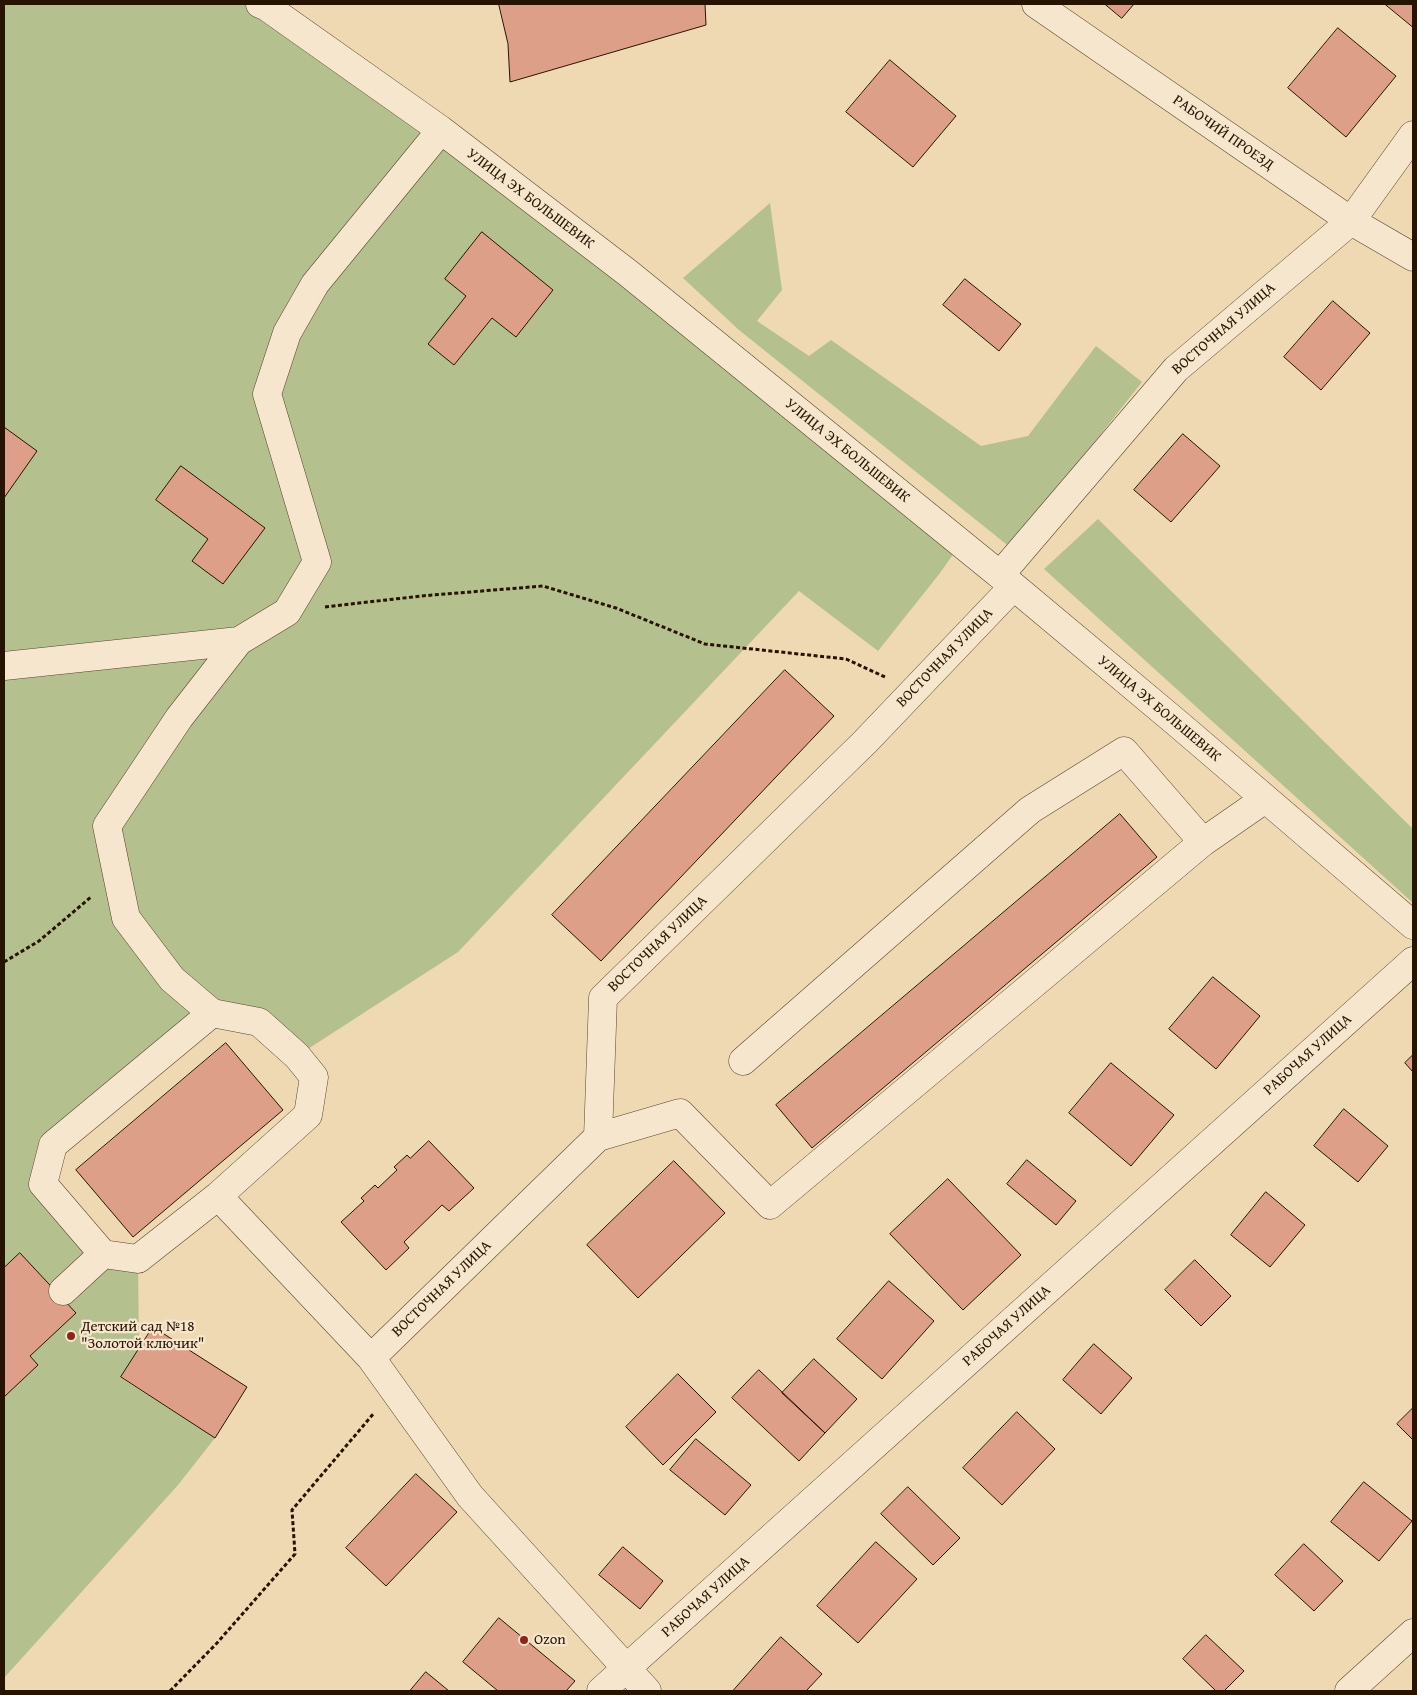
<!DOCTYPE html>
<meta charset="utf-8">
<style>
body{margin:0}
#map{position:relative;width:1417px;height:1695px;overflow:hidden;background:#efd9b2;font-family:"Gentium Book Plus",serif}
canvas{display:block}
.frame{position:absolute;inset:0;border:5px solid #271400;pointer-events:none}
</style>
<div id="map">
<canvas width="1417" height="1695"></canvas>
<div class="frame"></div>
</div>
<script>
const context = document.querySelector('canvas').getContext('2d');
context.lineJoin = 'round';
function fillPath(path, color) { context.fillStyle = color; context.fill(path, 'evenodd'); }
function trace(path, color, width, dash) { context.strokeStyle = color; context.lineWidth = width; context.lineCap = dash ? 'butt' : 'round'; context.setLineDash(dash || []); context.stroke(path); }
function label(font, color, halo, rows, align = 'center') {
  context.font = font + ' "Gentium Book Plus",serif'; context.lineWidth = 4.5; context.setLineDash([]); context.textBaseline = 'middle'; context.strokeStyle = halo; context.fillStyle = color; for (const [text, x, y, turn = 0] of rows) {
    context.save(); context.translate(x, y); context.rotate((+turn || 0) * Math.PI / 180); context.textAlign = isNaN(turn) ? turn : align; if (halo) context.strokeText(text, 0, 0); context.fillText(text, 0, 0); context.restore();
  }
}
fillPath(new Path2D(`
 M 4,4 L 260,4 L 961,543 L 940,573 L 878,651 L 799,591 L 458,952 L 297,1056 L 212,1013 L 53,1145 L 43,1184 L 103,1254 L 138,1259 L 139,1349 L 121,1378 L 215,1438 L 178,1485 L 4,1678 Z
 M 770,203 L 782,290 L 757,321 L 809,356 L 831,340 L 981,446 L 1028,436 L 1096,346 L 1142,382 L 1011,548 L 739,330 L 683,278 Z
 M 1098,519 L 1413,829 L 1413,903 L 1044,569 Z`), '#b5c08f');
const building = new Path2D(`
 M 499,4 L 705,4 L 706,25 L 510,82 L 508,44 Z
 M 1105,4 L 1134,4 L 1122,18 Z
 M 1385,4 L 1413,4 L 1413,27 Z
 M 1338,28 L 1396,76 L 1346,137 L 1288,88 Z
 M 890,60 L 956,116 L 913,167 L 846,112 Z
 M 482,232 L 553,290 L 516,337 L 492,318 L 454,365 L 428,344 L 466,296 L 445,279 Z
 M 965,279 L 1021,324 L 999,351 L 943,305 Z
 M 1333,301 L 1370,333 L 1321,390 L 1284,357 Z
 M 4,427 L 37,451 L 4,498 Z
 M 1183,434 L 1220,466 L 1171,522 L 1134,490 Z
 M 181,466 L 265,528 L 223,584 L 192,561 L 208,539 L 156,500 Z
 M 785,670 L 834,716 L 601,961 L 552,915 Z
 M 1120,814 L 1157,857 L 812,1148 L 776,1105 Z
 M 1213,977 L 1260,1016 L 1216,1069 L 1169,1029 Z
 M 226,1043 L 283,1110 L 133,1237 L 76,1170 Z
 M 1413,1055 L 1413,1072 L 1405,1063 Z
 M 1111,1063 L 1174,1115 L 1131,1166 L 1069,1113 Z
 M 1344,1109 L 1388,1146 L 1358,1182 L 1314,1146 Z
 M 429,1141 L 474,1188 L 449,1211 L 442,1205 L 404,1242 L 409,1248 L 386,1270 L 341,1222 L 364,1201 L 361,1198 L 375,1185 L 378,1188 L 397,1170 L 394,1167 L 407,1155 L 410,1158 Z
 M 1027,1160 L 1076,1201 L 1056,1225 L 1007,1184 Z
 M 674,1161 L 725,1213 L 638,1298 L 587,1245 Z
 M 948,1179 L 1021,1255 L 963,1310 L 890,1234 Z
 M 1266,1192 L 1305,1225 L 1270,1267 L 1231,1235 Z
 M 20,1253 L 76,1313 L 30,1356 L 38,1365 L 4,1397 L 4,1268 Z
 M 1195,1260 L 1231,1296 L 1201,1326 L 1165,1290 Z
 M 889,1281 L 934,1321 L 882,1379 L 837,1339 Z
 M 153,1327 L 247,1387 L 215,1438 L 121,1377 Z
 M 1094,1344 L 1132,1378 L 1101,1414 L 1063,1380 Z
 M 814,1359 L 857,1399 L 825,1433 L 782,1393 Z
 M 759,1370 L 825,1433 L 799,1461 L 732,1398 Z
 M 678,1374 L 716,1412 L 663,1465 L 626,1427 Z
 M 1413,1408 L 1413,1440 L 1397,1424 Z
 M 1017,1412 L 1055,1449 L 1002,1505 L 963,1468 Z
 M 696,1439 L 751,1485 L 725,1515 L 670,1470 Z
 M 416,1474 L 457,1512 L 386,1586 L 346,1548 Z
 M 1364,1482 L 1412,1521 L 1379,1561 L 1331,1522 Z
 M 908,1487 L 960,1538 L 933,1565 L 881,1514 Z
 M 876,1542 L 917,1579 L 858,1643 L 817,1606 Z
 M 1304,1544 L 1343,1581 L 1314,1611 L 1275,1575 Z
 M 623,1547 L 663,1581 L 640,1609 L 599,1575 Z
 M 499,1618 L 575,1681 L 566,1691 L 498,1691 L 463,1662 Z
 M 1206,1635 L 1244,1671 L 1224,1691 L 1216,1691 L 1183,1659 Z
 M 781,1637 L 822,1674 L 806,1691 L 733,1691 Z
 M 426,1672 L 449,1691 L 410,1691 Z`);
fillPath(building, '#de9f89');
trace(building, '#271400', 1);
const minor = new Path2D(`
 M 260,4 L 267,7 L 441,130 L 628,273 L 1000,575 L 1177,723 L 1413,925
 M 1036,4 L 1351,221 L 1413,257
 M 1000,575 L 1176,369 L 1351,221 L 1413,135
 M 4,666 L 239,641
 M 212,1013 L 172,979 L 126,918 L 107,826 L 179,718 L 239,641 L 287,612 L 317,562 L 267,394 L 287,333 L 315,284 L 441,130
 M 212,1013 L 259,1022 L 297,1056 L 314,1077 L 308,1115 L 218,1196 L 138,1259 L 103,1254 L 43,1184 L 53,1145 Z
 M 743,1061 L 1030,810 L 1124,751 L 1203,842
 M 598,1137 L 680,1113 L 770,1205 L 1203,842 L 1265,799
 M 218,1196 L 371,1358 L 470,1496 L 647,1691
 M 63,1291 L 103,1254
 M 371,1358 L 598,1137 L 603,998 L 865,742 L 1013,587
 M 601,1691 L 1413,961
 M 1349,1691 L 1413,1633`);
trace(minor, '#59452c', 29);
trace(new Path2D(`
 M 325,607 L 421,596 L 543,586 L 616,608 L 705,644 L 846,659 L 885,677
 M 4,962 L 39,941 L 91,897
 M 170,1691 L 217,1643 L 295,1554 L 292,1510 L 374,1413`), '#271400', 3, [4, 2.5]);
trace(minor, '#f5e6cd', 28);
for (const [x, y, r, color] of [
 [71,1336,5,"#8f2418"],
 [524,1640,5,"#8f2418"]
]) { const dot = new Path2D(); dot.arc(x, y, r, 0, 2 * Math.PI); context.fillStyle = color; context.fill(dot); trace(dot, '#f5e6cd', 2); }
label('15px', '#271400', '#f5e6cd', [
 ["РАБОЧИЙ ПРОЕЗД",1223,133,35],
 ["УЛИЦА ЭХ БОЛЬШЕВИК",530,199,37],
 ["ВОСТОЧНАЯ УЛИЦА",1224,329,-41],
 ["УЛИЦА ЭХ БОЛЬШЕВИК",847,451,39],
 ["ВОСТОЧНАЯ УЛИЦА",945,658,-46],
 ["УЛИЦА ЭХ БОЛЬШЕВИК",1159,709,40],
 ["ВОСТОЧНАЯ УЛИЦА",658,944,-44],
 ["РАБОЧАЯ УЛИЦА",1308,1055,-42],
 ["ВОСТОЧНАЯ УЛИЦА",442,1289,-44],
 ["РАБОЧАЯ УЛИЦА",1007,1326,-42],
 ["РАБОЧАЯ УЛИЦА",706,1597,-42]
]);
label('15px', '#271400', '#f5e6cd', [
 ["Детский сад №18",81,1327],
 ["\"Золотой ключик\"",81,1344],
 ["Ozon",534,1640]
], 'left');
</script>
